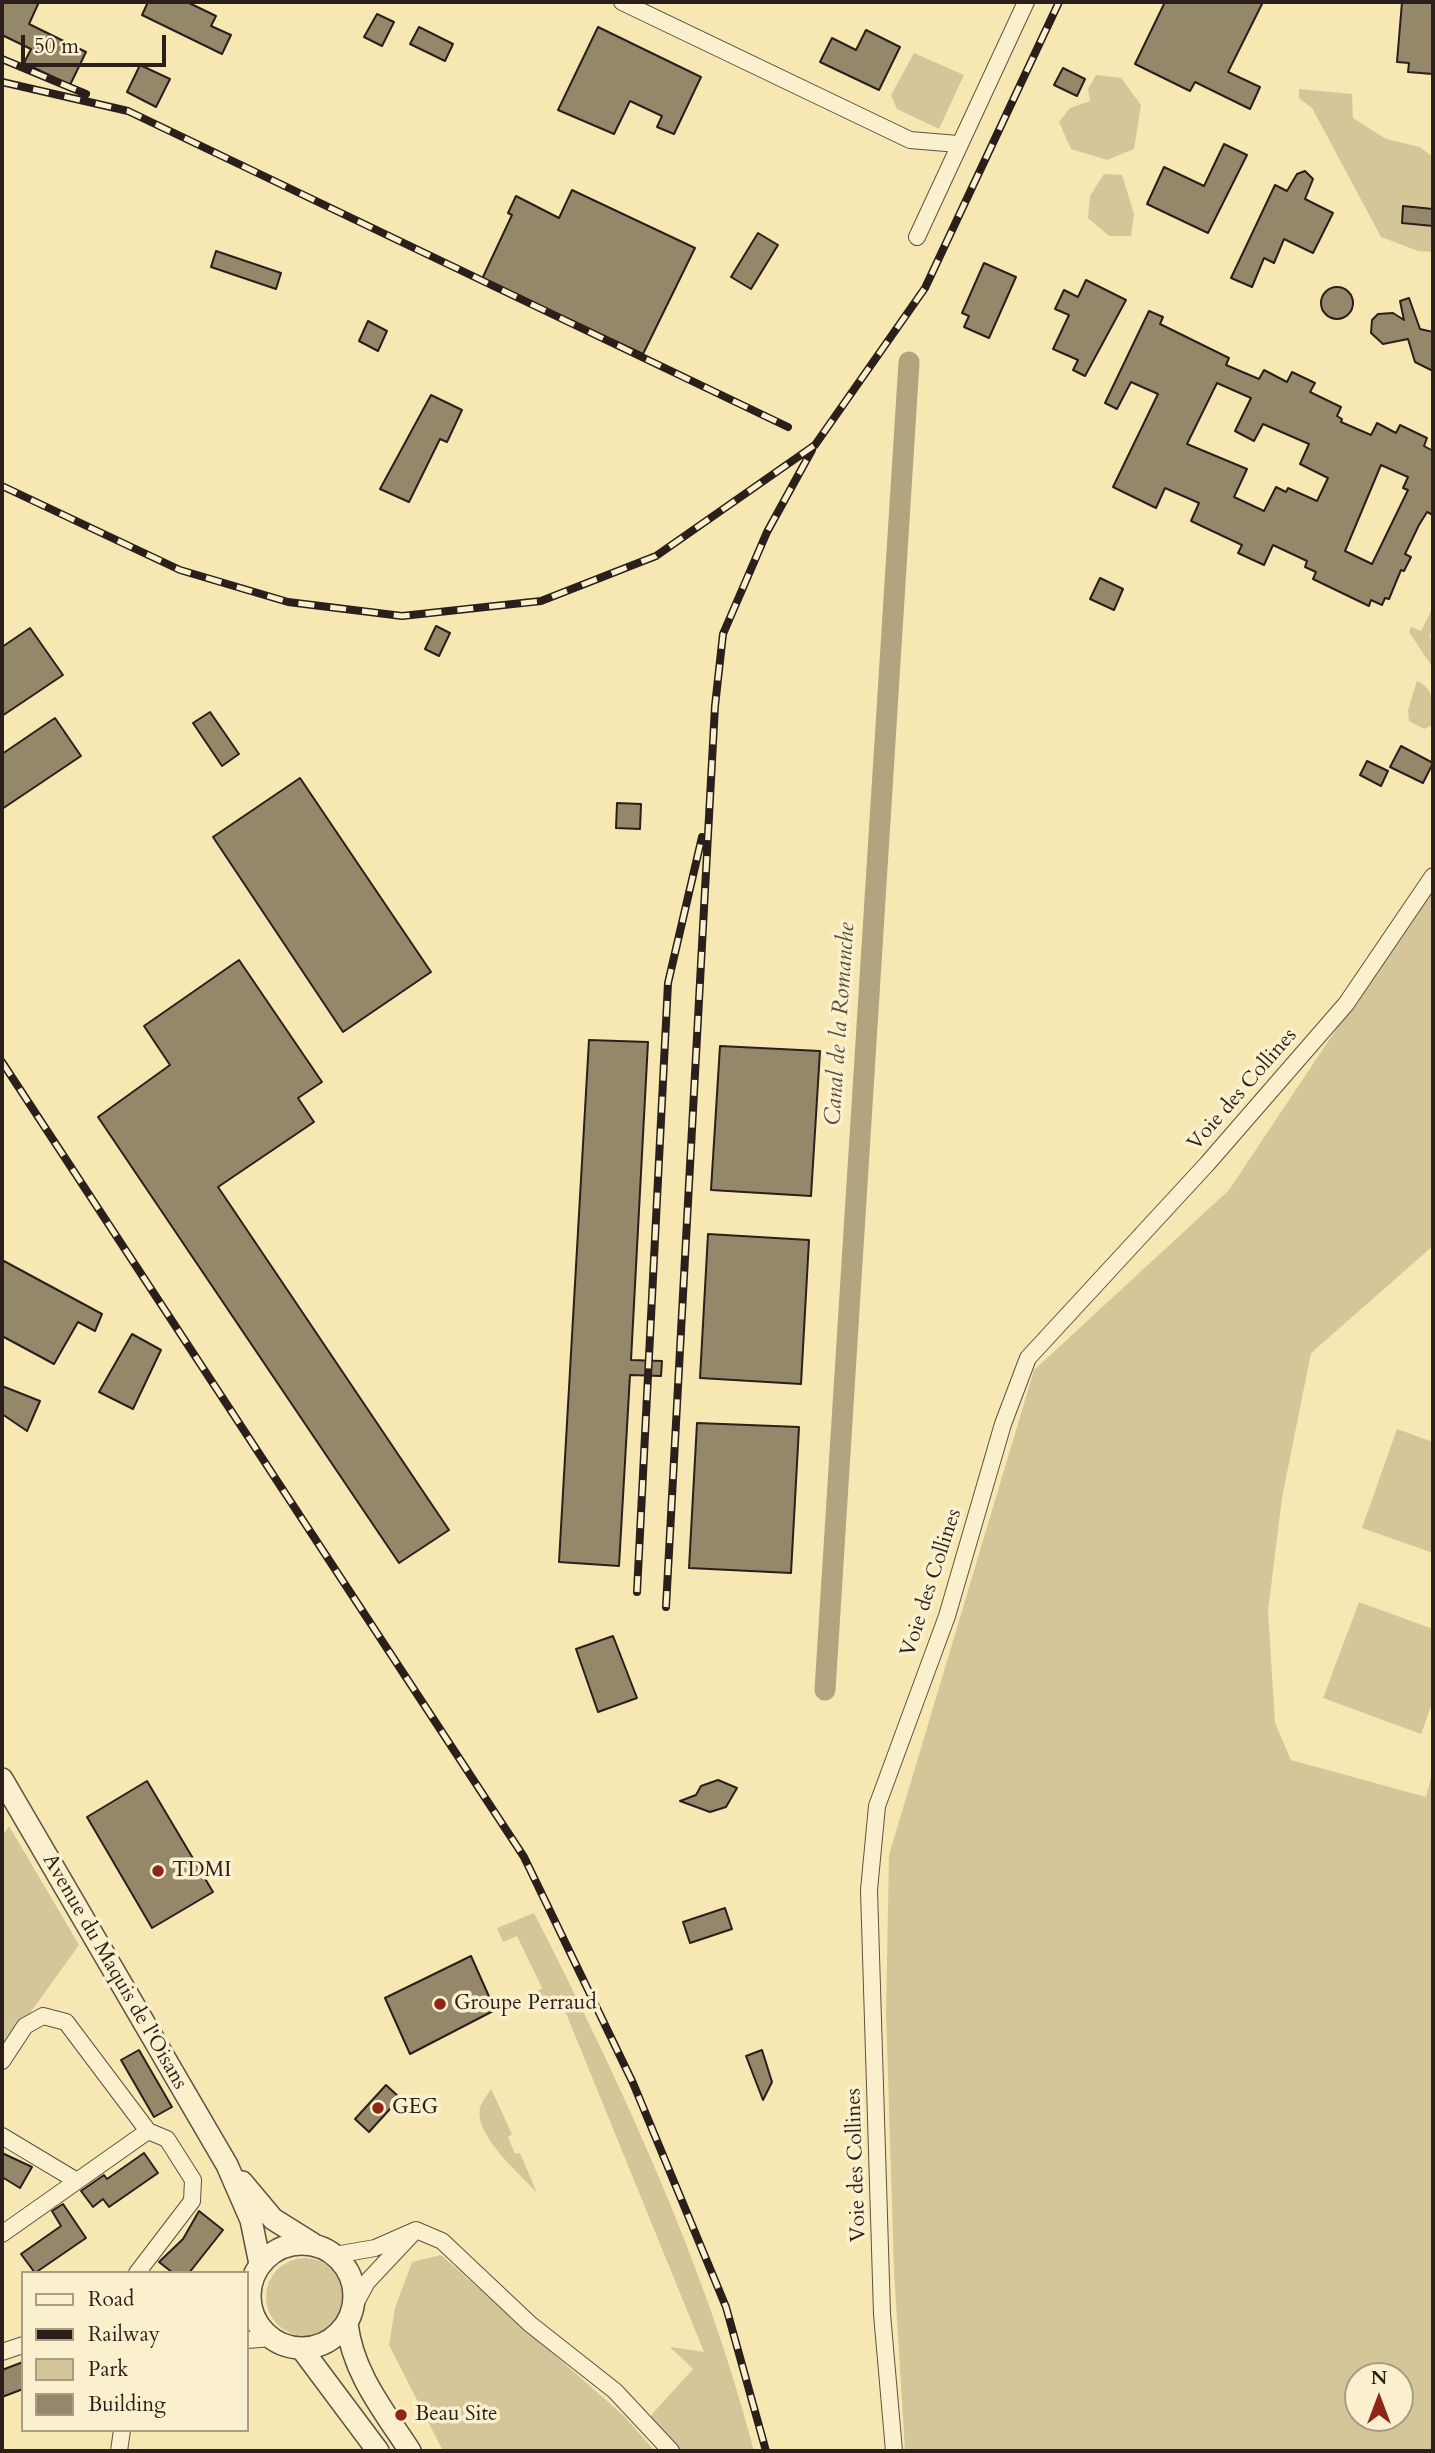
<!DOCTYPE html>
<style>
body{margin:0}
#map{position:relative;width:1435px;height:2453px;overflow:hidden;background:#f7e8b3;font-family:Cardo,serif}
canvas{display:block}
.frame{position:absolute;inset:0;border:4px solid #2a1f1a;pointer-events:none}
.legend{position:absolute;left:21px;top:2271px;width:228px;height:161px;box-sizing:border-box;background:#faf0ce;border:2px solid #a79c86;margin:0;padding:9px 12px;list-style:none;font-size:21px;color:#2a1f1a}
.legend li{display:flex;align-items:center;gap:14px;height:35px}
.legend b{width:35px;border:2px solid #a79c86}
.north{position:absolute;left:1344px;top:2362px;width:70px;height:70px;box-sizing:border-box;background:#faf0ce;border:2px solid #a79c86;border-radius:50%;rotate:0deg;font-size:19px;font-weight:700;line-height:28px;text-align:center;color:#2a1f1a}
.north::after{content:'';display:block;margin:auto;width:24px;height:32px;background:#8f2418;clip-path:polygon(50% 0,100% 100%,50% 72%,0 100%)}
.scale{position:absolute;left:21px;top:35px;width:145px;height:32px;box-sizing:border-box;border:4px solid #2a1f1a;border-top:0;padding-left:9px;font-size:21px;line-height:24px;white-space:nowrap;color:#2a1f1a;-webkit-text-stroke:5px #faf0ce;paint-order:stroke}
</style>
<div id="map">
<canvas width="1435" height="2453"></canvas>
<div class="frame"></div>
<ul class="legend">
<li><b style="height:9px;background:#faf0ce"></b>Road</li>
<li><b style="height:9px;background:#2a1f1a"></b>Railway</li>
<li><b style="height:19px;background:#d4c699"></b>Park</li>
<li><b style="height:19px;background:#95886a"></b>Building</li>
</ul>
<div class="north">N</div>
<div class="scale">50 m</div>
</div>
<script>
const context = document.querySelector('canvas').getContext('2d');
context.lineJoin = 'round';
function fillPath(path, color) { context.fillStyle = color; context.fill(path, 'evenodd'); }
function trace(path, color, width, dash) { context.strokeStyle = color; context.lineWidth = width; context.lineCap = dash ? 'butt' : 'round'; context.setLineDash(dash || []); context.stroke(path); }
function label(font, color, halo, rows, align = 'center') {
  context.font = font + ' Cardo,serif'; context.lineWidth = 7; context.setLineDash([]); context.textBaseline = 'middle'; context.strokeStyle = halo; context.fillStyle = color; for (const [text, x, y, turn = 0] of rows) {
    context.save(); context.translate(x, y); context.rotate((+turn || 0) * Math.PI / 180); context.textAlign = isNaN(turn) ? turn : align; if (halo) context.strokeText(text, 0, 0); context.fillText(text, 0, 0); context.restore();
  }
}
fillPath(new Path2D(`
 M 914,53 L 964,75 L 939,129 L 897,109 L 891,95 Z
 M 1096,75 L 1121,78 L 1141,105 L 1134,149 L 1107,160 L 1071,149 L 1059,122 L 1070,108 L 1090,101 L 1088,89 Z
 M 1299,89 L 1352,94 L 1353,118 L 1386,139 L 1420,147 L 1433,157 L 1433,252 L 1418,251 L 1381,237 L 1312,108 L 1299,98 Z
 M 1104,174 L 1122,175 L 1134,214 L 1131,236 L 1109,236 L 1088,218 L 1090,196 Z
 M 1431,611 L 1433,612 L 1433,629 L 1429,637 L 1433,640 L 1433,668 L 1409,632 L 1411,627 L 1421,631 Z
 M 1417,681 C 1435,689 1433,704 1433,725 L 1424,729 L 1409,721 L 1408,710 Z
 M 1433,884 L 1433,1246 L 1311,1353 L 1282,1498 L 1268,1611 L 1275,1723 L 1291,1760 L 1426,1797 L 1433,1770 L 1433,2451 L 905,2451 L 894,2271 L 886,2012 L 889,1855 L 1034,1370 L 1229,1190 ZM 1358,2376 L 1400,2376 L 1400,2418 L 1358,2418 Z
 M 1397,1429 L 1433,1442 L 1433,1553 L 1362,1528 Z
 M 1359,1602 L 1433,1629 L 1433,1701 L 1421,1734 L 1323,1698 Z
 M 9,1826 L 79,1945 L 2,2052 L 2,1837 Z
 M 534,1913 C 622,2086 705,2263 754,2451 L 681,2451 L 649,2421 L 653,2413 L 693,2369 L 670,2347 L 704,2352 L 561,2001 L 527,1998 L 542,1988 L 517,1936 L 503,1942 L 497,1928 Z
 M 491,2089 L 512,2134 L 508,2137 L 515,2154 L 520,2153 L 537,2193 C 520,2173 474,2136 480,2108 C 481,2102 488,2094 491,2089 Z
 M 441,2255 L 623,2415 L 655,2451 L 443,2451 L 389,2345 L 395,2308 L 412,2262 Z
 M266 2297a39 39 0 1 1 78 0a39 39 0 1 1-78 0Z`), '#d4c699');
trace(new Path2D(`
 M 825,1690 L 909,362`), '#b1a47f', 21);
const building = new Path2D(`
 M 2,2 L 39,2 L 29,24 L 86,52 L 70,85 L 24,63 L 31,49 L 2,35 Z
 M 148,2 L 187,2 L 216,16 L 211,26 L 231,35 L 222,54 L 142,15 Z
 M 1165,2 L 1263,2 L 1228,72 L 1260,87 L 1250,109 L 1195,82 L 1190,91 L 1135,64 Z
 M 1402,2 L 1433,2 L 1433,74 L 1408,72 L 1409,63 L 1397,62 Z
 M 377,14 L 394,22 L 382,46 L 364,37 Z
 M 419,27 L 453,44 L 445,61 L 410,44 Z
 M 598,27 L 701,77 L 674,134 L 657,127 L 662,116 L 630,101 L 614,134 L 558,110 Z
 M 866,30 L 900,47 L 879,90 L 820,62 L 832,38 L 856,50 Z
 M 140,65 L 170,79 L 156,107 L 127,92 Z
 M 1063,68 L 1085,79 L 1077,96 L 1054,85 Z
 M 1224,144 L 1247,155 L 1208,233 L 1147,204 L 1164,167 L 1204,186 Z
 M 1305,171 L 1313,179 L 1305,199 L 1333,213 L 1313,253 L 1284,239 L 1274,263 L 1264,258 L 1252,287 L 1231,278 L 1275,185 L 1287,191 L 1297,174 Z
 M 572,190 L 695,248 L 643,354 L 482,279 L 512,215 L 508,213 L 516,196 L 559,218 Z
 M 1403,206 L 1433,209 L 1433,226 L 1402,223 Z
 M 758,233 L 778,245 L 751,289 L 731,277 Z
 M 216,251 L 281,273 L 276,289 L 211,267 Z
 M 984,263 L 1016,277 L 989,338 L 964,327 L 969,316 L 962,313 Z
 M 1086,280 L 1126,300 L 1085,376 L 1073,370 L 1078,360 L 1053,349 L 1069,315 L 1055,309 L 1064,290 L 1078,297 Z
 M1321 303a16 16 0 1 1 32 0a16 16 0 1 1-32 0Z
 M 1409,298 L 1420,329 L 1433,332 L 1433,371 L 1415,362 L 1408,339 L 1383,344 L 1371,333 L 1372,320 L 1378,314 L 1393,313 L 1404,320 L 1400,301 Z
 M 1149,311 L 1163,317 L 1160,324 L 1229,358 L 1226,365 L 1259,379 L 1264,370 L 1287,382 L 1292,372 L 1315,383 L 1310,392 L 1341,407 L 1337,416 L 1342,419 L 1341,422 L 1371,435 L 1377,423 L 1396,433 L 1400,425 L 1427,438 L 1424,446 L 1433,451 L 1433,515 L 1427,512 L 1419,525 L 1405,554 L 1411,557 L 1404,571 L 1401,570 L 1389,599 L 1385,598 L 1382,605 L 1371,600 L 1369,606 L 1313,579 L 1316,572 L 1305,567 L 1307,561 L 1273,545 L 1264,565 L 1238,553 L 1242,545 L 1191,521 L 1199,503 L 1165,488 L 1156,508 L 1113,487 L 1158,394 L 1131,382 L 1117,409 L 1105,403 ZM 1217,383 L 1251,398 L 1235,431 L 1254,441 L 1263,424 L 1309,444 L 1300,464 L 1328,478 L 1317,501 L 1288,488 L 1286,492 L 1276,487 L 1264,511 L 1234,497 L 1247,469 L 1187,444 ZM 1381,465 L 1408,477 L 1403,488 L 1408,490 L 1372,564 L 1345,551 Z
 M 368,321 L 387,331 L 378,351 L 359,341 Z
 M 431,395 L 462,410 L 447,442 L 440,439 L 409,502 L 380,489 Z
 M 1100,578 L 1123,589 L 1114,610 L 1090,599 Z
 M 436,626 L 450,633 L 439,656 L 425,649 Z
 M 30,628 L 63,675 L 2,716 L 2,647 Z
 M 210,712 L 239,754 L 222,766 L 193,723 Z
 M 55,718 L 81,756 L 2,809 L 2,754 Z
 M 1401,746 L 1433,763 L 1423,783 L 1390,767 Z
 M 1367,761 L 1388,771 L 1381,786 L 1360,775 Z
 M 300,778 L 431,972 L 343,1032 L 213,837 Z
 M 617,803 L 641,804 L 640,829 L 616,828 Z
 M 239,960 L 322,1082 L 298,1098 L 314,1122 L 218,1187 L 449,1530 L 399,1563 L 98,1117 L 170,1065 L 144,1026 Z
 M 589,1040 L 648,1042 L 631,1360 L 662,1361 L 661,1376 L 630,1375 L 619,1566 L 559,1562 Z
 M 720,1046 L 820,1051 L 811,1196 L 711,1190 Z
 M 708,1234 L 809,1240 L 801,1384 L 700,1378 Z
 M 2,1260 L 102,1314 L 95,1331 L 78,1322 L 54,1364 L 2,1336 Z
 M 132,1334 L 161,1350 L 133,1409 L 99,1392 Z
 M 2,1386 L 40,1401 L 27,1431 L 2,1414 Z
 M 697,1423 L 799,1427 L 791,1573 L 689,1568 Z
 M 613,1636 L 637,1698 L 598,1712 L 576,1649 Z
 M 718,1780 L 737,1788 L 726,1807 L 710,1812 L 680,1801 L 696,1795 L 701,1786 Z
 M 147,1781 L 213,1892 L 152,1928 L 87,1817 Z
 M 725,1908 L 732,1929 L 690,1943 L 683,1922 Z
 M 471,1956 L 495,2010 L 410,2054 L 385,1998 Z
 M 139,2050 L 172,2107 L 154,2117 L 121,2060 Z
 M 762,2050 L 772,2082 L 763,2100 L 746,2056 Z
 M 386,2085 L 400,2098 L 369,2132 L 355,2119 Z
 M 2,2153 L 32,2167 L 20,2188 L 2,2177 Z
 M 144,2153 L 158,2173 L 109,2207 L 103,2199 L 93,2207 L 81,2191 L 104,2175 L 107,2179 Z
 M 63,2204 L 86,2238 L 35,2273 L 21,2254 L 61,2226 L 52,2211 Z
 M 199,2211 L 223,2230 L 189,2273 L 173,2273 L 159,2262 L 183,2239 Z
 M 23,2362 L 23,2389 L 2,2397 L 2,2370 Z`);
fillPath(building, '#95886a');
trace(building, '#2a1f1a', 2);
const minor = new Path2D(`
 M 622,2 L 910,140 L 958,144
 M 917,237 L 1026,2
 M 2,2061 L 25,2026 L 43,2016 L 66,2022 L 148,2131 L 167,2139 L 193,2180 L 192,2201 L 137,2273
 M 2,2136 L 77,2181
 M 2,2234 L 148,2131
 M 335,2255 L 375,2248 L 416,2230 L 442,2241 L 530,2324 L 615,2391 L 671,2451
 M 247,2305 L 250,2301
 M 354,2306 L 367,2282 L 412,2234
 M 247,2340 L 272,2338
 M 2,2352 L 23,2345
 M 119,2451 L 122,2430
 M 894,2451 L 882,2314 L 869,1890 L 877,1806 L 947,1616 L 1003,1424 L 1028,1358 L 1207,1164 L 1346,1004 L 1433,876`);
const tertiary = new Path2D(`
 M 2,1779 L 227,2165 L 251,2220 L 260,2264
 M 242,2182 L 273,2219 L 313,2244
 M250 2296a52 52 0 1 1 104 0a52 52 0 1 1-104 0Z
 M 347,2323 C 352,2372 384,2411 410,2451
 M 301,2348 L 378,2451`);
trace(minor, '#5d5140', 18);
trace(tertiary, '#5d5140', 24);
trace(minor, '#faf0ce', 16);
trace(tertiary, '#faf0ce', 21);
const rail = new Path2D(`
 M 2,59 L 86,94
 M 2,82 L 128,111 L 788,427
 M 2,486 L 180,570 L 288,602 L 402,616 L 541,601 L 656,556 L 815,445 L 925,288 L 1059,2
 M 2,1062 L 524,1857 L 633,2083 L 726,2307 L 766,2451
 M 637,1592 L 668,983 L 702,837
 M 666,1607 L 715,706 L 723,634 L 767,532 L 812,450`);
trace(rail, '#2a1f1a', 8);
trace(rail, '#faf0ce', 5, [16]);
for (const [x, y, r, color] of [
 [158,1871,7,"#8f2418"],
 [440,2004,7,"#8f2418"],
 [378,2108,7,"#8f2418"],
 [401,2415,7,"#8f2418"]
]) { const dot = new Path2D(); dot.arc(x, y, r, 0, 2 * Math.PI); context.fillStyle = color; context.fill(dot); trace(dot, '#faf0ce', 2.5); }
label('21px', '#2a1f1a', '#faf0ce', [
 ["Voie des Collines",1243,1090,-49],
 ["Voie des Collines",932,1583,-72],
 ["Avenue du Maquis de l'Oisans",114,1972,60],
 ["Voie des Collines",857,2165,-92]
]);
label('21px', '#2a1f1a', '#faf0ce', [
 ["TDMI",172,1871],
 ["Groupe Perraud",454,2004],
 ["GEG",392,2108],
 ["Beau Site",415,2415]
], 'left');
label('italic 23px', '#594e3d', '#faf0ce', [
 ["Canal de la Romanche",841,1024,-86]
]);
</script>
